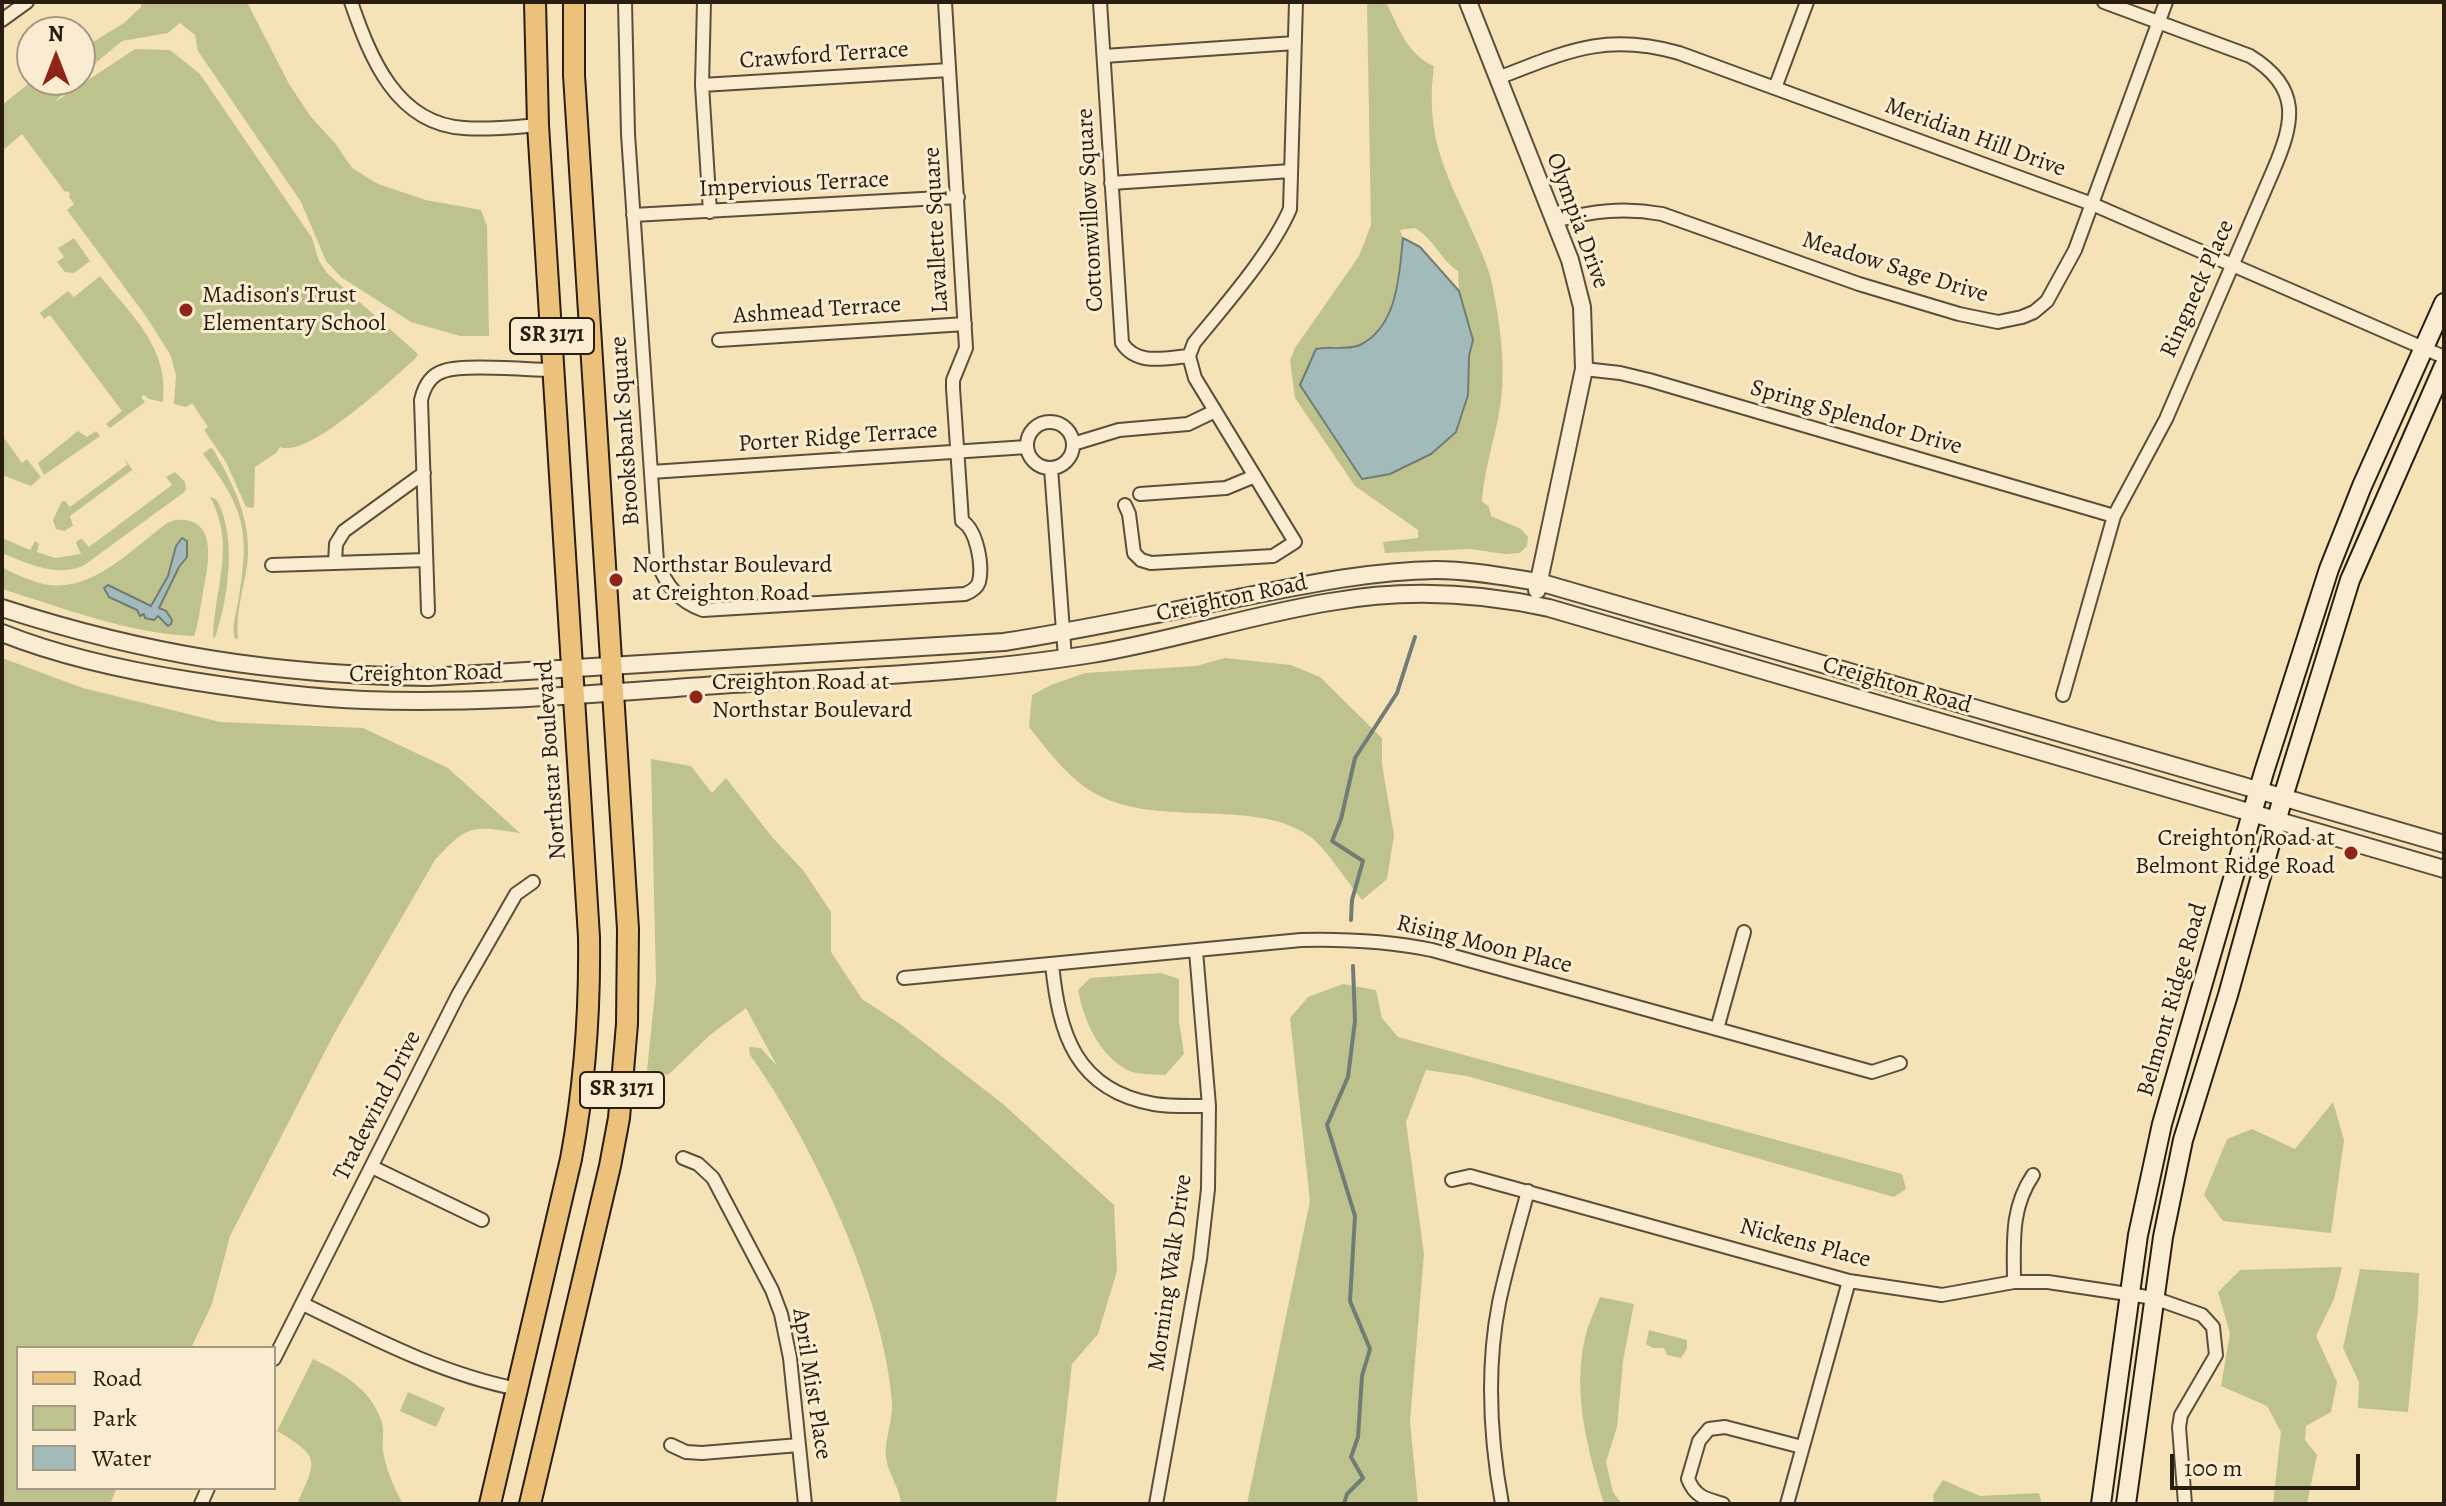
<!DOCTYPE html>
<style>
body{margin:0}
#map{position:relative;width:2446px;height:1506px;overflow:hidden;background:#f6e2b7;font-family:Alegreya,serif}
canvas{display:block}
.frame{position:absolute;inset:0;border:4px solid #281d0f;pointer-events:none}
.legend{position:absolute;left:16px;top:1346px;width:260px;height:144px;box-sizing:border-box;background:#f9ecd0;border:2px solid #a59983;margin:0;padding:10px 14px;list-style:none;font-size:24px;color:#281d0f}
.legend li{display:flex;align-items:center;gap:16px;height:40px}
.legend b{width:40px;border:2px solid #a59983}
.north{position:absolute;left:16px;top:16px;width:80px;height:80px;box-sizing:border-box;background:#f9ecd0;border:2px solid #a59983;border-radius:50%;rotate:0deg;font-size:22px;font-weight:700;line-height:32px;text-align:center;color:#281d0f}
.north::after{content:'';display:block;margin:auto;width:28px;height:36px;background:#8f2418;clip-path:polygon(50% 0,100% 100%,50% 72%,0 100%)}
.scale{position:absolute;left:2170px;top:1454px;width:190px;height:36px;box-sizing:border-box;border:4px solid #281d0f;border-top:0;padding-left:10px;font-size:24px;line-height:28px;white-space:nowrap;color:#281d0f;-webkit-text-stroke:6px #f9ecd0;paint-order:stroke}
</style>
<div id="map">
<canvas width="2446" height="1506"></canvas>
<div class="frame"></div>
<ul class="legend">
<li><b style="height:10px;background:#ebc17c"></b>Road</li>
<li><b style="height:22px;background:#bec38d"></b>Park</li>
<li><b style="height:22px;background:#a2bbba"></b>Water</li>
</ul>
<div class="north">N</div>
<div class="scale">100 m</div>
</div>
<script>
const context = document.querySelector('canvas').getContext('2d');
context.lineJoin = 'round';
function fillPath(path, color) { context.fillStyle = color; context.fill(path, 'evenodd'); }
function trace(path, color, width, dash) { context.strokeStyle = color; context.lineWidth = width; context.lineCap = dash ? 'butt' : 'round'; context.setLineDash(dash || []); context.stroke(path); }
function label(font, color, halo, rows, align = 'center') {
  context.font = font + ' Alegreya,serif'; context.lineWidth = 6; context.setLineDash([]); context.textBaseline = 'middle'; context.strokeStyle = halo; context.fillStyle = color; for (const [text, x, y, turn = 0] of rows) {
    context.save(); context.translate(x, y); context.rotate((+turn || 0) * Math.PI / 180); context.textAlign = isNaN(turn) ? turn : align; if (halo) context.strokeText(text, 0, 0); context.fillText(text, 0, 0); context.restore();
  }
}
fillPath(new Path2D(`
 M 141,2 L 247,2 L 289,84 L 311,117 L 335,143 L 352,168 L 378,184 L 426,200 L 481,210 L 487,226 L 489,336 L 460,336 L 411,322 L 341,277 L 326,261 L 301,202 L 198,51 L 195,35 L 180,23 L 168,33 L 122,41 L 80,76 L 80,50 L 124,23 L 141,7 Z
 M 1367,2 L 1386,2 C 1398,26 1407,55 1434,66 C 1426,128 1440,162 1466,217 C 1475,238 1485,257 1491,279 C 1499,317 1506,361 1501,400 C 1497,434 1484,467 1482,501 L 1489,507 L 1491,516 L 1521,529 L 1528,537 L 1527,546 L 1520,553 L 1505,554 L 1470,549 L 1385,553 L 1383,542 L 1418,538 L 1418,530 L 1355,486 L 1295,398 L 1290,360 L 1295,348 L 1359,256 L 1371,225 ZM 1415,228 C 1434,239 1440,259 1458,271 L 1459,291 L 1473,340 L 1469,356 L 1468,395 L 1331,346 L 1358,347 L 1377,332 L 1393,306 L 1403,238 L 1400,230 Z
 M 135,49 L 170,50 L 200,74 L 312,238 L 319,261 L 327,273 L 418,354 L 416,358 C 393,378 309,459 280,447 L 276,453 L 255,467 L 254,508 L 246,507 L 226,462 L 204,430 L 208,427 L 192,403 L 186,407 L 174,404 L 176,375 L 170,354 L 145,315 L 67,210 L 74,204 L 69,197 L 70,194 L 68,191 L 65,192 L 22,134 L 2,151 L 2,105 L 33,80 L 76,80 L 55,102 Z
 M 74,238 L 90,261 L 74,273 L 65,272 L 57,262 L 64,257 L 58,248 Z
 M 100,276 C 132,316 169,347 163,402 L 149,399 L 144,395 L 141,397 L 145,402 L 110,428 L 106,424 L 122,411 L 50,315 L 44,319 L 40,313 L 68,291 L 74,297 Z
 M 78,431 L 87,437 L 96,431 L 100,436 L 44,475 L 38,463 Z
 M 5,439 L 22,463 L 27,459 L 41,477 L 31,486 L 2,475 L 2,441 Z
 M 210,448 L 213,449 C 232,482 250,516 248,556 C 246,583 235,611 238,638 L 235,639 C 231,626 237,610 239,597 C 250,530 244,508 203,454 Z
 M 124,458 L 137,476 L 132,470 L 70,516 L 73,526 L 64,531 L 56,529 L 53,520 L 62,501 L 65,501 L 70,507 L 127,465 Z
 M 175,472 L 185,482 L 186,490 L 183,493 L 83,566 C 54,577 29,564 2,553 L 2,538 L 30,550 L 35,541 L 39,544 L 37,552 L 55,558 L 81,554 L 76,543 L 78,540 L 82,539 L 89,547 L 172,485 L 166,477 Z
 M 210,497 L 216,499 C 238,535 228,600 215,638 L 213,636 C 215,586 236,544 210,497 Z
 M 175,520 C 220,516 208,566 203,593 C 200,607 199,623 194,636 C 129,634 64,608 2,589 L 2,568 C 17,574 33,583 49,585 C 94,591 133,548 167,523 Z
 M 2,658 L 83,688 L 220,722 L 363,728 L 448,768 L 520,833 C 473,826 468,823 435,860 L 334,1034 L 230,1236 L 212,1304 L 191,1348 L 18,1348 L 18,1488 L 117,1488 L 110,1504 L 2,1504 Z
 M 1225,658 L 1291,665 L 1320,677 L 1382,738 L 1382,764 L 1394,835 L 1387,879 L 1362,900 C 1350,885 1325,848 1312,838 C 1260,798 1165,826 1104,798 C 1072,784 1050,753 1029,727 L 1032,695 L 1051,685 L 1085,673 L 1196,666 Z
 M 651,759 L 691,766 L 712,793 L 726,778 L 772,837 L 803,870 L 831,912 L 831,952 L 862,999 L 900,1024 L 1003,1104 L 1114,1205 L 1117,1271 L 1098,1334 L 1072,1364 L 1056,1504 L 901,1504 C 900,1488 888,1474 886,1458 C 884,1440 893,1421 892,1403 C 885,1297 812,1141 750,1055 L 749,1047 L 761,1048 L 777,1066 L 746,1008 L 710,1035 L 668,1075 L 647,1070 L 656,983 Z
 M 1161,973 L 1179,979 L 1179,1021 L 1184,1054 L 1165,1075 C 1154,1074 1136,1075 1127,1070 C 1098,1053 1084,1021 1078,990 L 1090,978 Z
 M 1343,984 L 1376,990 L 1382,1018 L 1398,1037 L 1902,1174 L 1906,1189 L 1894,1197 L 1467,1076 L 1426,1070 L 1406,1122 L 1424,1254 L 1410,1422 L 1418,1504 L 1247,1504 L 1310,1201 L 1290,1018 L 1308,997 Z
 M 2333,1102 L 2344,1140 L 2331,1233 L 2223,1221 L 2204,1195 L 2227,1139 L 2252,1129 L 2295,1149 Z
 M 2342,1267 L 2334,1299 L 2316,1336 L 2337,1382 L 2331,1412 L 2306,1426 L 2305,1440 L 2317,1455 L 2307,1504 L 2273,1504 L 2281,1432 L 2267,1406 L 2221,1386 L 2230,1333 L 2218,1292 L 2240,1270 Z
 M 2360,1269 L 2419,1273 L 2418,1308 L 2408,1412 L 2358,1408 L 2359,1382 L 2343,1348 Z
 M 1600,1297 L 1634,1304 L 1623,1361 L 1617,1427 L 1606,1462 L 1613,1492 L 1622,1504 L 1604,1504 C 1588,1451 1572,1394 1585,1338 C 1588,1324 1595,1310 1600,1297 Z
 M 1649,1330 L 1687,1340 L 1687,1349 L 1681,1358 L 1667,1355 L 1664,1348 L 1653,1348 L 1646,1344 Z
 M 313,1359 C 342,1373 370,1388 381,1420 C 385,1429 382,1441 383,1451 C 386,1469 394,1488 403,1504 L 297,1504 C 317,1460 321,1457 277,1431 Z
 M 408,1392 L 445,1408 L 436,1427 L 400,1411 Z
 M 1943,1480 L 1980,1496 L 2039,1493 L 2042,1504 L 1934,1504 L 1933,1495 Z`), '#bec38d');
const water = new Path2D(`
 M 1403,238 L 1420,247 L 1459,291 L 1473,340 L 1469,356 L 1468,395 L 1456,432 L 1431,454 L 1390,474 L 1362,479 L 1300,385 L 1316,349 C 1329,346 1350,350 1360,345 C 1398,326 1399,275 1403,238 Z
 M 182,538 L 187,541 L 187,557 L 179,567 L 159,608 L 166,611 L 172,620 L 171,624 L 168,626 L 158,616 L 154,620 L 145,618 L 144,614 L 140,616 L 137,610 L 109,597 L 104,588 L 108,585 L 151,606 L 168,576 L 176,546 Z`);
fillPath(water, '#a2bbba');
trace(water, '#717c76', 2);
trace(new Path2D(`
 M 1351,920 L 1352,900 L 1363,861 L 1332,841 L 1341,819 L 1355,758 L 1397,693 L 1415,637
 M 1344,1504 L 1347,1494 L 1363,1478 L 1351,1457 L 1358,1437 L 1362,1376 L 1370,1349 L 1350,1301 L 1355,1216 L 1327,1125 L 1348,1077 L 1355,1021 L 1353,966`), '#717c76', 4);
const minor = new Path2D(`
 M 351,2 C 370,57 396,124 464,128 C 488,130 514,127 538,125
 M 625,2 L 628,134 L 657,562 C 667,586 678,601 703,610 L 965,594 C 970,592 977,588 979,582 C 983,565 977,530 962,521 L 953,388 L 953,380 L 966,348 L 945,2
 M 704,2 L 702,85 L 710,212
 M 1100,2 L 1122,343 C 1137,366 1165,358 1189,356
 M 2,20 L 27,2
 M 1104,56 L 1295,43
 M 1498,78 C 1566,52 1604,32 1679,53 L 2092,204 L 2444,357
 M 702,85 L 949,70
 M 1775,88 L 1807,2
 M 1111,183 L 1291,171
 M 633,215 L 958,197
 M 1555,221 C 1592,211 1624,207 1662,214 L 1859,284 L 1959,314 L 1998,322 L 2022,317 L 2034,312 L 2047,301 L 2075,250 L 2166,2
 M 719,340 L 965,324
 M 1584,369 L 1620,373 L 1649,380 L 2114,516
 M1027 445a23 23 0 1 1 46 0a23 23 0 1 1-46 0Z
 M 1073,444 L 1119,430 L 1188,424 L 1215,411
 M 1051,468 L 1065,658
 M 651,472 L 1027,447
 M 1140,494 L 1226,488 L 1255,476
 M 1125,505 L 1129,514 L 1134,553 L 1141,560 L 1151,563 L 1273,556 L 1295,542 L 1195,378 L 1189,356 L 1194,343 C 1225,305 1271,253 1290,209 L 1296,2
 M 335,563 L 336,544 L 344,531 L 424,473
 M 272,565 L 426,560
 M 428,611 L 421,400 C 424,387 430,375 444,371 C 465,364 528,370 554,370
 M 2063,695 L 2114,516 L 2166,419 L 2273,171 C 2294,122 2302,88 2250,56 L 2104,2
 M 1052,964 C 1059,1033 1075,1090 1154,1104 C 1172,1107 1191,1106 1209,1106
 M 904,978 L 1301,940 C 1346,939 1388,941 1432,950 L 1872,1072 L 1900,1063
 M 1717,1029 L 1744,932
 M 683,1158 L 698,1164 L 713,1178 L 772,1290 L 781,1314 L 790,1358 L 805,1504
 M 372,1167 L 482,1220
 M 1452,1180 L 1470,1176 L 1849,1281 L 1942,1295 L 2014,1282 L 2048,1282 L 2154,1298 L 2202,1315 L 2213,1327 L 2216,1355 L 2181,1415 L 2179,1427 L 2185,1504
 M 2014,1282 C 2014,1243 2010,1209 2033,1175
 M 303,1304 C 373,1338 441,1374 518,1389
 M 274,1359 L 458,995 L 516,894 L 533,882
 M 671,1445 L 686,1452 L 702,1453 L 799,1445
 M 201,1504 L 208,1488
 M 1156,1504 L 1200,1259 L 1208,1189 L 1209,1106 L 1196,951
 M 1502,1504 C 1490,1438 1486,1370 1499,1303 C 1507,1265 1518,1228 1528,1191
 M 1723,1504 C 1706,1499 1695,1497 1688,1479 L 1699,1441 L 1709,1429 L 1725,1427 L 1802,1447
 M 1787,1504 L 1849,1281`);
const tertiary = new Path2D(`
 M 1468,2 L 1570,260 L 1582,307 L 1584,369 L 1537,590
 M 2,608 C 147,655 275,675 428,677 L 1004,642 C 1082,630 1160,613 1238,598 C 1304,585 1369,571 1436,570 C 1470,570 1506,577 1539,582 L 2444,844
 M 2,633 C 62,657 128,671 192,681 C 249,690 306,698 364,700 C 485,705 612,692 732,684 C 853,677 973,673 1092,654 C 1172,641 1250,615 1330,602 C 1402,589 1477,592 1549,608 L 2444,869`);
const secondary = new Path2D(`
 M 2101,1504 L 2138,1235 L 2162,1124 L 2264,772 L 2329,569 L 2362,486 L 2444,303
 M 2126,1504 L 2163,1237 L 2183,1140 L 2228,995 L 2283,797 L 2350,580 L 2444,366`);
const primary = new Path2D(`
 M 490,1504 L 571,1159 C 585,1084 590,1014 589,937 L 538,125 L 535,2
 M 530,1504 L 610,1166 L 619,1118 L 627,1024 L 628,929 L 574,75 L 574,2`);
trace(minor, '#5c4e39', 16);
trace(tertiary, '#5c4e39', 20);
trace(secondary, '#281d0f', 22);
trace(primary, '#281d0f', 24);
trace(minor, '#f9ecd0', 12);
trace(tertiary, '#f9ecd0', 16);
trace(secondary, '#f9ecd0', 18);
trace(primary, '#ebc17c', 20);
for (const [x, y, r, color] of [
 [186,310,8,"#8f2418"],
 [616,580,8,"#8f2418"],
 [696,697,8,"#8f2418"],
 [2351,853,8,"#8f2418"]
]) { const dot = new Path2D(); dot.arc(x, y, r, 0, 2 * Math.PI); context.fillStyle = color; context.fill(dot); trace(dot, '#f9ecd0', 3); }
for (const [x, y, w] of [
 [552,336,84],
 [622,1090,84]
]) { const box = new Path2D(); box.roundRect(x - w / 2, y - 18, w, 36, 6); context.fillStyle = '#f9ecd0'; context.fill(box); trace(box, '#281d0f', 2); }
label('bold 22px', '#281d0f', null, [
 ["SR 3171",552,336],
 ["SR 3171",622,1090]
]);
label('24px', '#281d0f', '#f9ecd0', [
 ["Crawford Terrace",824,56,-4],
 ["Meridian Hill Drive",1975,138,20],
 ["Impervious Terrace",794,185,-3],
 ["Cottonwillow Square",1091,210,-93],
 ["Olympia Drive",1577,221,70],
 ["Lavallette Square",937,230,-93],
 ["Meadow Sage Drive",1895,268,17],
 ["Ringneck Place",2198,289,-66],
 ["Ashmead Terrace",817,311,-4],
 ["Spring Splendor Drive",1856,418,16],
 ["Brooksbank Square",626,431,-94],
 ["Porter Ridge Terrace",838,438,-4],
 ["Creighton Road",1232,599,-12],
 ["Creighton Road",426,674,-1],
 ["Creighton Road",1897,686,16],
 ["Northstar Boulevard",552,760,-94],
 ["Rising Moon Place",1484,945,14],
 ["Belmont Ridge Road",2173,1000,-74],
 ["Tradewind Drive",378,1106,-63],
 ["Nickens Place",1805,1244,15],
 ["Morning Walk Drive",1171,1273,-82],
 ["April Mist Place",811,1384,81]
]);
label('24px', '#281d0f', '#f9ecd0', [
 ["Madison's Trust",202,296],
 ["Elementary School",202,324],
 ["Northstar Boulevard",632,566],
 ["at Creighton Road",632,594],
 ["Creighton Road at",712,683],
 ["Northstar Boulevard",712,711],
 ["Creighton Road at",2335,839,"right"],
 ["Belmont Ridge Road",2335,867,"right"]
], 'left');
</script>
